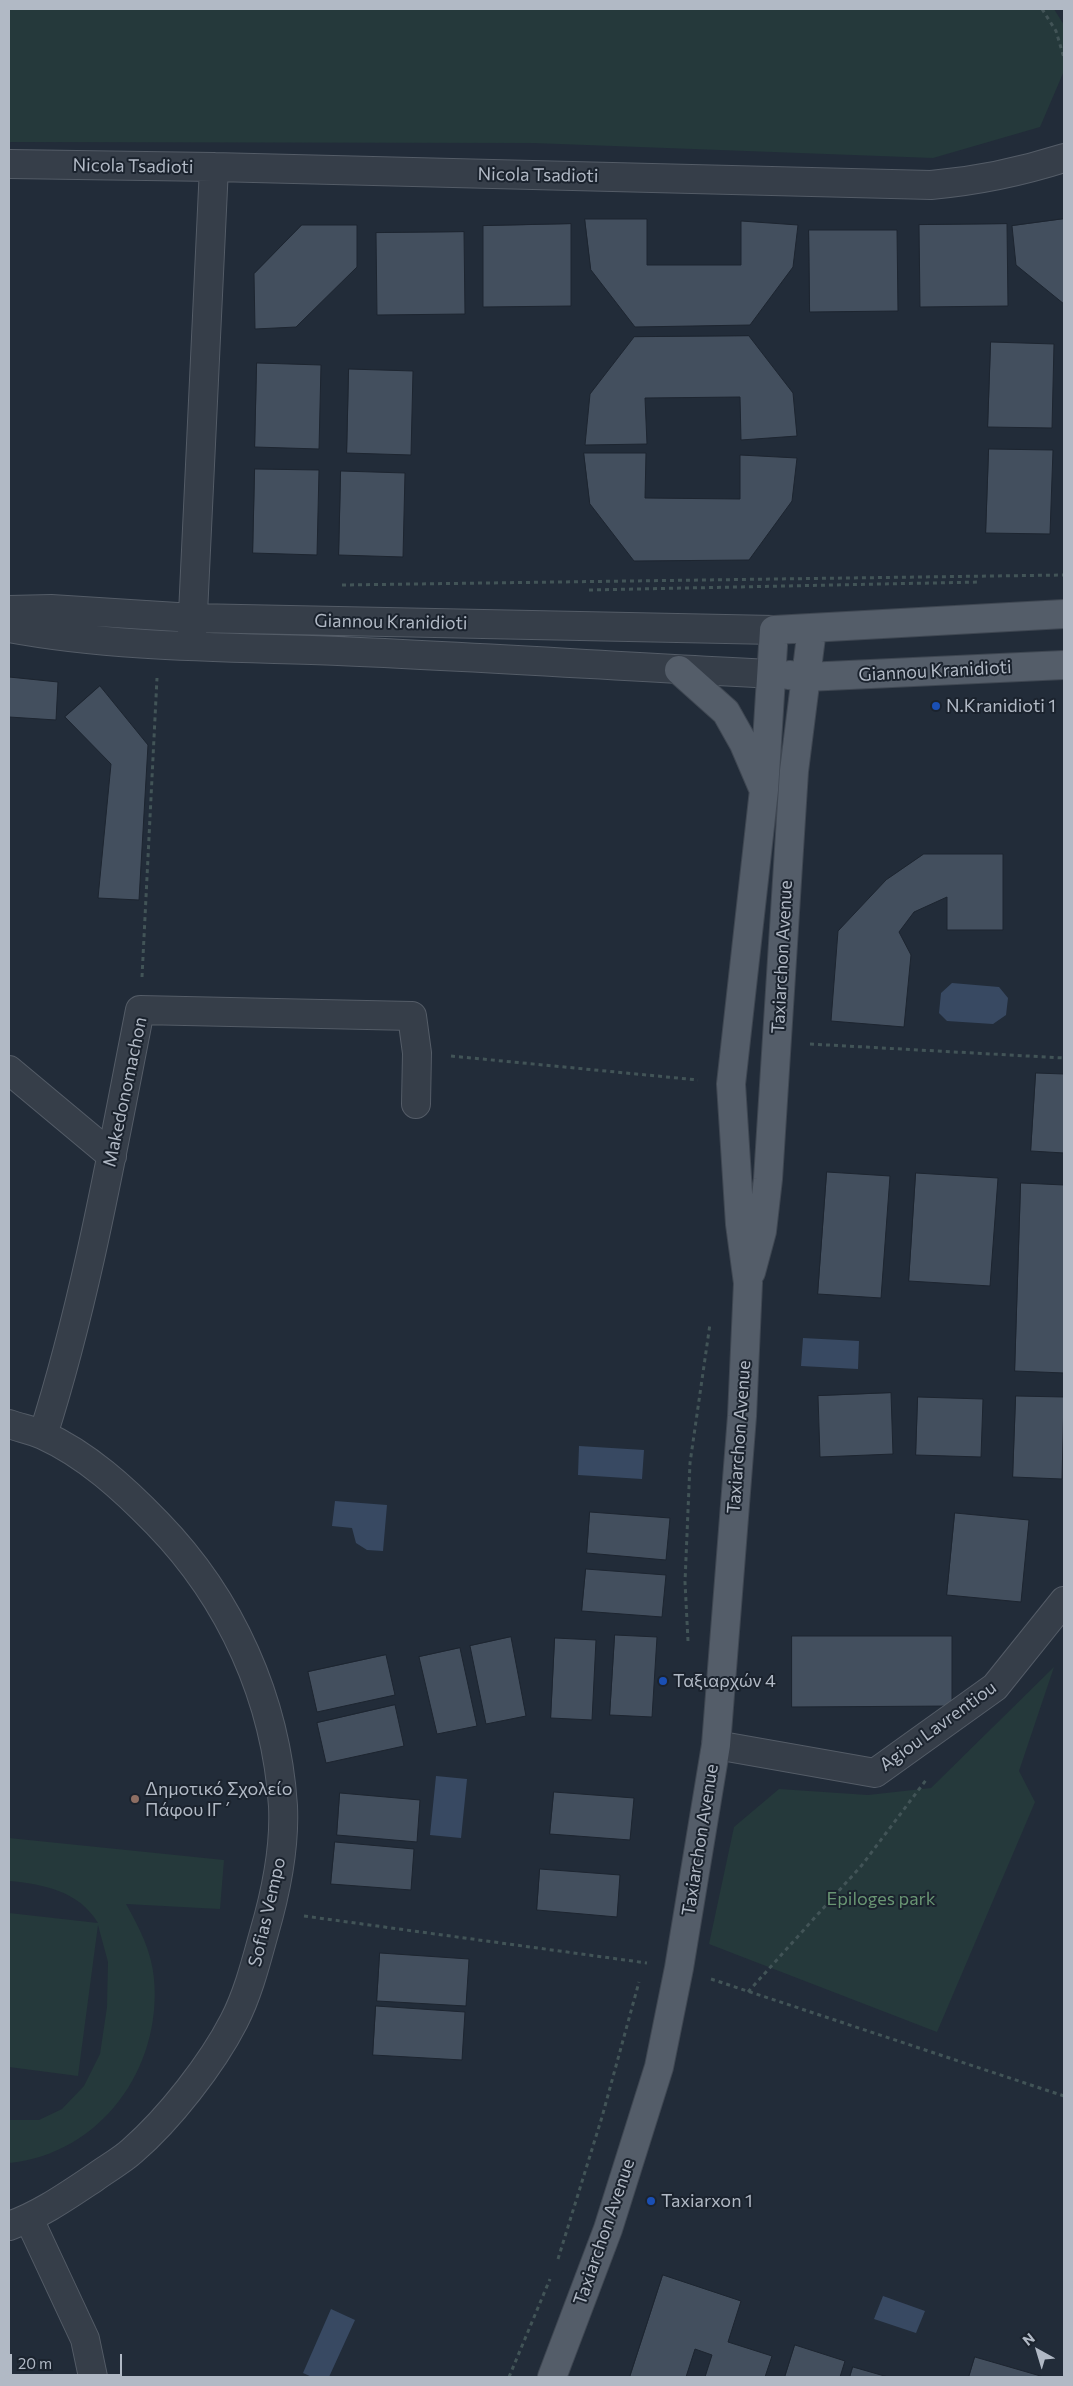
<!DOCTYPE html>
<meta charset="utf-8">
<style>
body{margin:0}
#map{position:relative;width:1073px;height:2386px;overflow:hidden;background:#222c39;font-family:Commissioner,sans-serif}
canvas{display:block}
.frame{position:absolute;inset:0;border:10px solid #b1b9c5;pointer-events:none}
.north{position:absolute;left:1013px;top:2326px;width:50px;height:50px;-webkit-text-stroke:4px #1b232e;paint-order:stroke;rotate:321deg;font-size:14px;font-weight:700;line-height:20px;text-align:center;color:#b1b9c5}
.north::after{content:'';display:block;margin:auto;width:18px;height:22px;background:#b1b9c5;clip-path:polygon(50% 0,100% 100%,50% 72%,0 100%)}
.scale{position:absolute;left:10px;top:2354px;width:112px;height:22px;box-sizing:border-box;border:2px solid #b1b9c5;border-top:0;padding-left:6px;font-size:15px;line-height:18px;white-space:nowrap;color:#b1b9c5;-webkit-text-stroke:4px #1b232e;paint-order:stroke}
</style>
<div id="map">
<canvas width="1073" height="2386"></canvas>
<div class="frame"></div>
<div class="north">N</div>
<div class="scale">20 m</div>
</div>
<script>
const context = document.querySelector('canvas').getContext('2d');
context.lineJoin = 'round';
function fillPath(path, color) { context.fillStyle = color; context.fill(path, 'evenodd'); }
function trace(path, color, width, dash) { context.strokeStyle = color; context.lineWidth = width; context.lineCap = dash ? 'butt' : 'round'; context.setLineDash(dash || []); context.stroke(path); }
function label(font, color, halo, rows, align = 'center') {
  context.font = font + ' Commissioner,sans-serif'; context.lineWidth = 4; context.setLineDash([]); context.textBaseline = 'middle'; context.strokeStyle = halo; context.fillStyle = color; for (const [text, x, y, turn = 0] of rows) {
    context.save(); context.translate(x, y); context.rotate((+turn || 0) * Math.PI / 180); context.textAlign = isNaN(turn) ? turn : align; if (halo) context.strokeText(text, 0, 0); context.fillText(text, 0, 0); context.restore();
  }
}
fillPath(new Path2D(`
 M 9,9 L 1054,9 L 1064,25 L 1064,71 L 1040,127 L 933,158 L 533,143 L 9,142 Z
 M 1054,1667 L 1019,1771 L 1035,1802 L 937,2032 L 709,1944 L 734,1827 L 779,1789 L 868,1795 L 931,1788 Z
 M 9,1838 L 224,1860 L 220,1909 L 126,1904 C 139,1927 152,1952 154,1979 C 162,2068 101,2154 9,2163 L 9,2120 L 39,2120 L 62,2109 L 84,2086 L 100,2054 L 107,2007 L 108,1962 L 98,1925 L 78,2076 L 9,2067 L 9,1913 L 98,1923 C 79,1891 43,1884 9,1881 Z`), '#25393b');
fillPath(new Path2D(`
 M 952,983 L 999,987 L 1008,998 L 1006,1015 L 993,1024 L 947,1021 L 939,1013 L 941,993 Z
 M 803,1338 L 859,1341 L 858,1369 L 801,1366 Z
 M 579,1446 L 644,1450 L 642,1479 L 578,1475 Z
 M 335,1501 L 387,1505 L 383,1551 L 367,1550 L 356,1543 L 352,1528 L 332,1526 Z
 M 436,1776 L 467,1779 L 461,1838 L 430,1835 Z
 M 883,2296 L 925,2311 L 916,2333 L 874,2319 Z
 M 331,2309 L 355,2320 L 329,2377 L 312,2377 L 303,2373 Z`), '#384962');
const building = new Path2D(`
 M 585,219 L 647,219 L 647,265 L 741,265 L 741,221 L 798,225 L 793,267 L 750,325 L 635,327 L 591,270 Z
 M 1064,219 L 1064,304 L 1016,265 L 1012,226 Z
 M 571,224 L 571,306 L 483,307 L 483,226 Z
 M 1007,224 L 1008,306 L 920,307 L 919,225 Z
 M 302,225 L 357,225 L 357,267 L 296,327 L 255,329 L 254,274 Z
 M 809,230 L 897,230 L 898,311 L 810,312 Z
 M 464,232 L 465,314 L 377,315 L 376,233 Z
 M 749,336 L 793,393 L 797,436 L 741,440 L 740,397 L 645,398 L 647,444 L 585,445 L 590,394 L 634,337 Z
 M 991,342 L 1054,344 L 1052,428 L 988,427 Z
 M 257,363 L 321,365 L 319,449 L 255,447 Z
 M 349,369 L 413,371 L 411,455 L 347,453 Z
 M 989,449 L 1053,450 L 1050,534 L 986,533 Z
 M 584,453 L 646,453 L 645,498 L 740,499 L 740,455 L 797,458 L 792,501 L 749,560 L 634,561 L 590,504 Z
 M 255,469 L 319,470 L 317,555 L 253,553 Z
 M 341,471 L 405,473 L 403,557 L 339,555 Z
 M 9,677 L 58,682 L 56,720 L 9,717 Z
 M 100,686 L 148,745 L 139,900 L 98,898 L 111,764 L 65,717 Z
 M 924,854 L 1003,854 L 1003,930 L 947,930 L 947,897 L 914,912 L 899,932 L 911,955 L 904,1027 L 831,1021 L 838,931 L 886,880 Z
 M 1036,1073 L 1064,1074 L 1064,1153 L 1031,1151 Z
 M 827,1172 L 890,1176 L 881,1298 L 818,1294 Z
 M 916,1173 L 998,1178 L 990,1286 L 909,1281 Z
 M 1021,1183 L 1064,1185 L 1064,1373 L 1015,1371 Z
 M 891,1393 L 893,1454 L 820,1457 L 818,1396 Z
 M 1016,1396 L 1064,1397 L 1062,1479 L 1013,1477 Z
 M 918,1397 L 983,1399 L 981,1457 L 916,1455 Z
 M 590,1512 L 670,1518 L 666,1560 L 587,1553 Z
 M 955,1513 L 1029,1520 L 1021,1602 L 947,1595 Z
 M 586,1569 L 666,1575 L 662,1617 L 582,1611 Z
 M 615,1635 L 657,1637 L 652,1717 L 610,1715 Z
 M 792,1636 L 952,1636 L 952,1706 L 792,1707 Z
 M 511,1637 L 526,1716 L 486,1724 L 470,1646 Z
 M 555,1638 L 596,1640 L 592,1720 L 551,1718 Z
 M 460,1648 L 477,1726 L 437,1734 L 419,1657 Z
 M 386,1655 L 395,1695 L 317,1712 L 308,1672 Z
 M 395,1705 L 404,1746 L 326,1763 L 317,1723 Z
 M 554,1792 L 634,1798 L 630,1840 L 550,1834 Z
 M 340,1793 L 420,1800 L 417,1842 L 337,1835 Z
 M 335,1842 L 414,1849 L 411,1890 L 331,1884 Z
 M 540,1869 L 620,1875 L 617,1917 L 537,1910 Z
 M 380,1953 L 469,1959 L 466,2006 L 377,2001 Z
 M 376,2006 L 465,2012 L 462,2060 L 373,2055 Z
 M 663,2275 L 741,2301 L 728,2342 L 772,2356 L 765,2377 L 705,2377 L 712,2355 L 695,2349 L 686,2377 L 630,2377 Z
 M 795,2345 L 845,2361 L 840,2377 L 785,2377 Z
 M 975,2357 L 1044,2377 L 969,2377 Z
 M 853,2367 L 888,2377 L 850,2377 Z`);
fillPath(building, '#434f5e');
trace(building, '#1d2530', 1);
const minor = new Path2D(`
 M 9,164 L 214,167 L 931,185 C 977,181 1020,172 1064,158
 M 9,610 L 51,609 L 193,618 L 774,630
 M 9,628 C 117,648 229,647 338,651 C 483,657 627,667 772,674
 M 192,635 L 214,167
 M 9,1070 L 112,1156
 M 9,1424 C 20,1428 32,1430 43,1435 C 87,1455 124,1489 157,1523 C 231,1599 276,1699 283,1806 C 285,1848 276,1892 264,1933 C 256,1962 248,1994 234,2021 C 212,2064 169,2119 132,2151 C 121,2161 106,2169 94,2178 C 67,2196 40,2215 9,2226
 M 43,1435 C 87,1297 112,1152 140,1010 L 412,1016 L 417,1053 L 416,1104
 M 716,1745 L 875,1773 L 995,1687 L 1064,1601
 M 29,2219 L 85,2339 L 93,2377`);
const major = new Path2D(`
 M 679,670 L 726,712 L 744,744 L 762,786
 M 789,675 L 806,677 L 1064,665
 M 751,1272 L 762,1231 L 768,1179 L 794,771 L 812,629
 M 552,2377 L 608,2229 L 659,2067 L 679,1968 L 716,1745 L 742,1416 L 748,1283 L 740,1224 L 731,1084 L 764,790 L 774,630 L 1064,614`);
trace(minor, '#545c67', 30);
trace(major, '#3f4752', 30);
trace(new Path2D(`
 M 1042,9 L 1056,31 L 1064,58
 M 342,585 L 1064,575
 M 589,590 L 980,582
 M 142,977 L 157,678
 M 810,1044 L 1064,1058
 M 451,1056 L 698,1080
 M 688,1641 L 685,1582 L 690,1463 L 710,1324
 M 304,1916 L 647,1963
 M 711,1979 L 1064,2096
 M 748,1992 L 862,1865 L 926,1780
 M 558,2259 L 602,2117 L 639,1982
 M 509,2377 L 550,2279`), '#425457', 3, [4, 4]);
trace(minor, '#363e49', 28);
trace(major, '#545d69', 28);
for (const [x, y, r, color] of [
 [936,706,5,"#1a4fb4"],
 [663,1681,5,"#1a4fb4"],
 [135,1799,5,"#8d6e63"],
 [651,2201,5,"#1a4fb4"]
]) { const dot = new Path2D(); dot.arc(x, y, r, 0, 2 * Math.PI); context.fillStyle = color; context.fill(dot); trace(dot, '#1b232e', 2); }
label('18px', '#b1b9c5', '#1b232e', [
 ["Nicola Tsadioti",133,166,1],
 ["Nicola Tsadioti",538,175,1],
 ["Giannou Kranidioti",391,622,1],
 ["Giannou Kranidioti",935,671,-3],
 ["Taxiarchon Avenue",782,957,-87],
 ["Makedonomachon",125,1092,-78],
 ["Taxiarchon Avenue",739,1437,-86],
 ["Agiou Lavrentiou",938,1726,-36],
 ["Taxiarchon Avenue",700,1840,-81],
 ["Sofias Vempo",267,1912,-77],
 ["Taxiarchon Avenue",604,2232,-71]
]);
label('18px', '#b1b9c5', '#1b232e', [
 ["N.Kranidioti 1",946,706],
 ["Ταξιαρχών 4",673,1681],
 ["Δημοτικό Σχολείο",145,1789],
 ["Πάφου ΙΓ΄",145,1810],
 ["Taxiarxon 1",661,2201]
], 'left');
label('18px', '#699573', '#1b232e', [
 ["Epiloges park",881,1899]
]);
</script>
